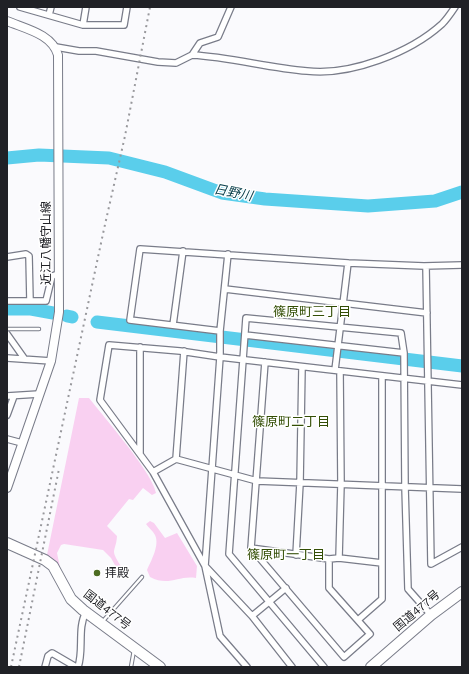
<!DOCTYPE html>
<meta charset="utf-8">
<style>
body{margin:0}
#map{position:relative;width:469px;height:674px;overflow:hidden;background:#fafafd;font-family:"Work Sans",sans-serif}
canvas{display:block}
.frame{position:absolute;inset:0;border:8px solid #202126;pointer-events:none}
</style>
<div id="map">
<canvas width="469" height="674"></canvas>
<div class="frame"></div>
</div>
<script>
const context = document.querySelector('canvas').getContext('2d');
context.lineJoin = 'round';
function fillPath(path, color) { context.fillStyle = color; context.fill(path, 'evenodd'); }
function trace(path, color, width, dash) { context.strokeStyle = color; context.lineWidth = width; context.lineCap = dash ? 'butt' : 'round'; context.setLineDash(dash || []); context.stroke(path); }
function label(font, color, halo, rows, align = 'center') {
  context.font = font + ' "Work Sans","Noto Sans JP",sans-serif'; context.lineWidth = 3; context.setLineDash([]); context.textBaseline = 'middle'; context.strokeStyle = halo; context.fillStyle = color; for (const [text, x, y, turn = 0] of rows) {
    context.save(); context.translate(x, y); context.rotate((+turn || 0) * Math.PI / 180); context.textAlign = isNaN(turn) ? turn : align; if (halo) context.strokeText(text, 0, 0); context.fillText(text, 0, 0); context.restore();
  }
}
fillPath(new Path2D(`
 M 79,398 L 89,398 C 103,416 153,473 156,493 L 152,495 L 143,488 L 133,500 L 129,499 L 107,526 L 117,536 C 116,553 109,548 121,566 L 118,567 L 116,567 L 111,558 L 103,550 L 64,544 L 61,545 L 57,553 L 60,567 L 57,568 L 47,555 Z
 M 150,521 L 154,523 L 165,538 L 177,533 L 197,566 L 196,578 C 178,575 169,587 150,577 L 147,570 C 151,561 160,545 155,535 C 153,531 148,527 146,524 Z`), '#f9d0f1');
trace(new Path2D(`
 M 7,158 L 39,155 L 109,158 L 165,172 L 222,193 L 265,199 L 368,206 L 435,201 L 462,192
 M 7,309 L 31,309 L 53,313
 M 67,316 L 72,317
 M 97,322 L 462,366`), '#5aceeb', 13);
const lane = new Path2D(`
 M 7,329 L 39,329
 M 103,621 L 142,577
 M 131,667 L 134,650`);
const street = new Path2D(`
 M 20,7 L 83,25 L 124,25 L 127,7
 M 49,15 L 51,7
 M 83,25 L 86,7
 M 56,47 L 79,51 L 96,51 L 158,62 L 176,63 L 192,55 L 200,43 L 218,37 L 231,7
 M 192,55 C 231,57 268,68 307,71 C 350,76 410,53 442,24 C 447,19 451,13 455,7
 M 228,254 L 220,331 L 220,357 L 205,566 L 220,636 L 247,667
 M 7,257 L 26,254 L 29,256 L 30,301
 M 426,266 L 431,564 L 462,547
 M 225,289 L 427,313
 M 7,301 L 46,301 L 52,276 L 58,274
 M 173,325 L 183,251
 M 220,331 L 130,320 L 140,249 L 348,263 L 424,266 L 462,265
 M 7,334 L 24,358
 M 245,335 L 404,353
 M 140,347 L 140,453
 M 7,358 L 51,361
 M 265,362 L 251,548 L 344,657 L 370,634 L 329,588 L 329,559
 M 335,370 L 348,263
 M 7,396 L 39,394
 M 7,415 L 14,396
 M 7,439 L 22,443
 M 176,459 L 184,351
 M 153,472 L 176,459 L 257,481 L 462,489
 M 251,548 L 329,559 L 339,558 L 382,563
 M 296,555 L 300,483 L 302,367
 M 339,558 L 341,484 L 340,371
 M 252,616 L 286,588
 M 358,620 L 382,599 L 382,376
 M 45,667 L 48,656 L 52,653 L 76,667
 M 78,667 C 84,650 77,628 86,612
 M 292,667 L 252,616 L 205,566 L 153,472 L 100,400 L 109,345 L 180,351 L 220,357 L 462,385
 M 324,667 L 229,554 L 246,318 L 401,333 L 404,353 L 405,487 L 408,589 L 431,615`);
const primary = new Path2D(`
 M 7,21 C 26,29 52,34 58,55 L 59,312 L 51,361 L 7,488`);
const highway = new Path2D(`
 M 7,543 L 45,560 L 53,566 L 71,599 L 83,610 L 160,667
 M 371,667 L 431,615 L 462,592`);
trace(lane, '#797c89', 4.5);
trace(street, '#797c89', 8);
trace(primary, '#797c89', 10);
trace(highway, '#797c89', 12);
trace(lane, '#fff', 2.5);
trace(street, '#fff', 5.5);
trace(primary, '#fff', 8);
trace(highway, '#fff', 10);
trace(new Path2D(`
 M 11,667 L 104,229 L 125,136 L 150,7
 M 19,667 L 59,469`), '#98989c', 2, [2, 4]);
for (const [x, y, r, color] of [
 [97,573,4,"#4d6c22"]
]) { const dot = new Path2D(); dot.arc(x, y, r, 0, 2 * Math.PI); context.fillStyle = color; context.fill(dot); trace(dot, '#fff', 1.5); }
label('12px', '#202126', '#fff', [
 ["近江八幡守山線",46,243,-90],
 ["国道477号",107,610,38],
 ["国道477号",417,611,-40]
]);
label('12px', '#202126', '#fff', [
 ["拝殿",105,573]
], 'left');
label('italic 13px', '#0d424e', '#fff', [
 ["日野川",233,193,11]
]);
label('13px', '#334e05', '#fff', [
 ["篠原町三丁目",312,312],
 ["篠原町二丁目",291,422],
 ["篠原町一丁目",286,555]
]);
</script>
